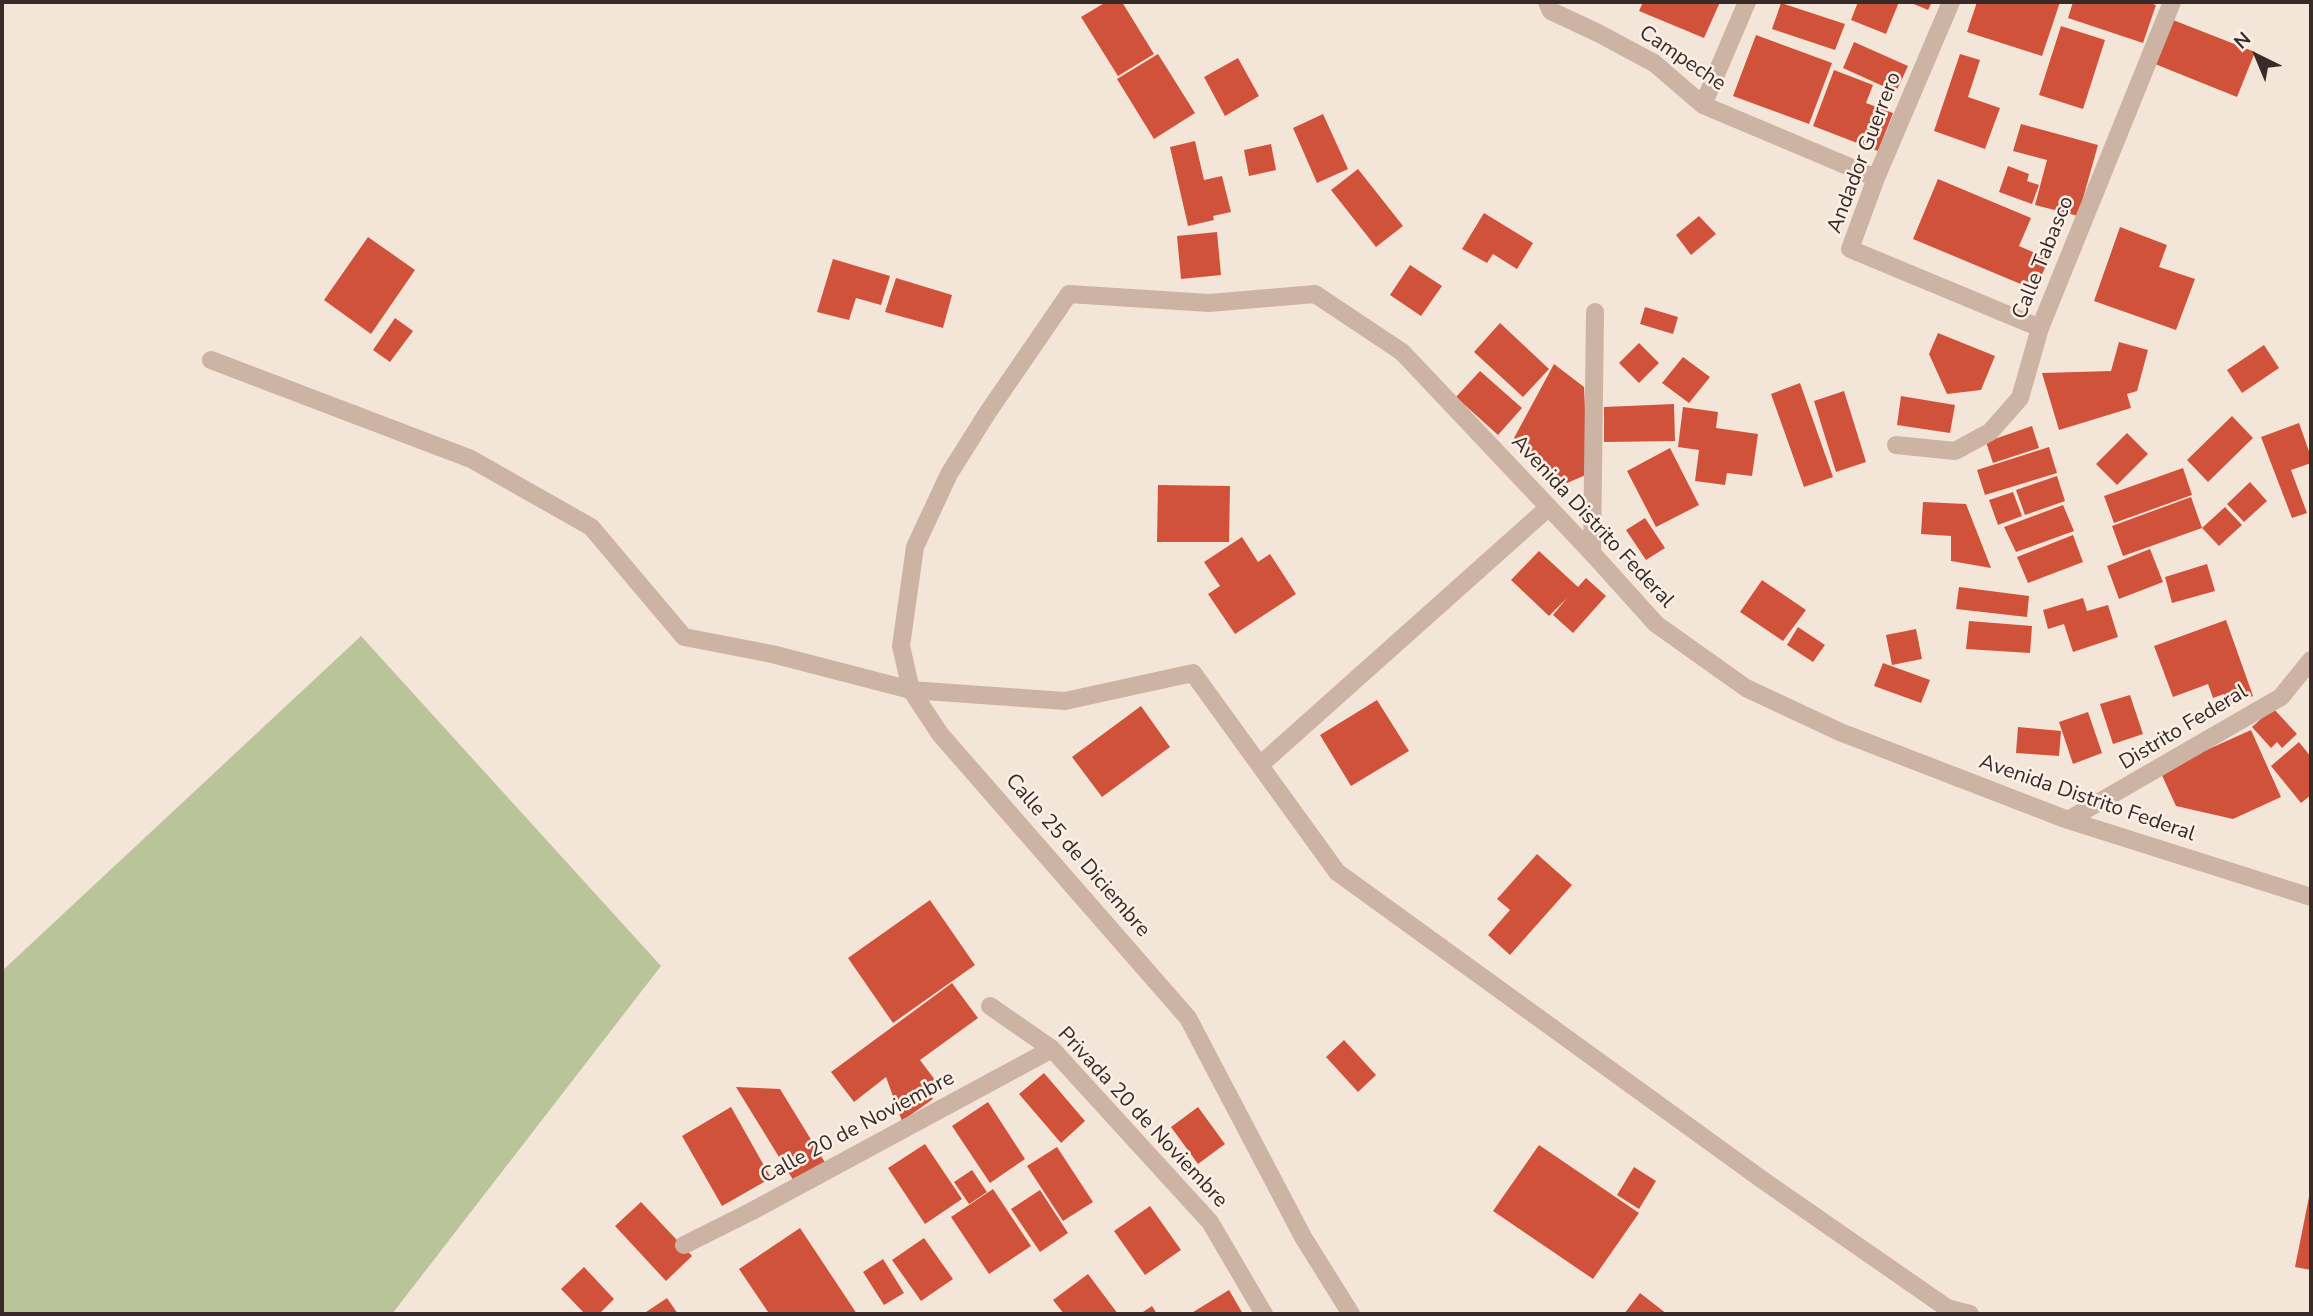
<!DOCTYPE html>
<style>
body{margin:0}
#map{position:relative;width:2313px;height:1316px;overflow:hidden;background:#f4e5d9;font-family:"Nunito Sans",sans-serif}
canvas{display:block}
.frame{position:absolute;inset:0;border:4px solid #382a26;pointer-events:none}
.north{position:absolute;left:2222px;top:21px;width:70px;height:70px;-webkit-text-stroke:5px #fbf0e6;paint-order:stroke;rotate:317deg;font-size:19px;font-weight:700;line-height:28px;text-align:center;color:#382a26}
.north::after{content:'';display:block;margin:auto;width:24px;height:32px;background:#382a26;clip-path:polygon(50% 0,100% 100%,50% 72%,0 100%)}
</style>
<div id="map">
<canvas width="2313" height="1316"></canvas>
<div class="frame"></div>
<div class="north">N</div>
</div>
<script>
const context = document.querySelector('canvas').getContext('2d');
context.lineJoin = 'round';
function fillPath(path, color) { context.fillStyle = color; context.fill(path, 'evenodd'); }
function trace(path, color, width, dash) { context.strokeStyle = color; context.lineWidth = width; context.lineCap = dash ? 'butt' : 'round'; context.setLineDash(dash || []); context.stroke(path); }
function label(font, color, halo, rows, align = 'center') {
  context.font = font + ' "Nunito Sans",sans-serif'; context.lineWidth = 5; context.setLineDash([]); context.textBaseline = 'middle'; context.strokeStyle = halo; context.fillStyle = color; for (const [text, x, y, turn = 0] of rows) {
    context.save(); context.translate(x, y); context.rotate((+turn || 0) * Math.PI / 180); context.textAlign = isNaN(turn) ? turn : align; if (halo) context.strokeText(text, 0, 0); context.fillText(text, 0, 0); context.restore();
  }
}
fillPath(new Path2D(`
 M 361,636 L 661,966 L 392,1314 L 2,1314 L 2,971 Z`), '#b9c498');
fillPath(new Path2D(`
 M 1106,2 L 1122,2 L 1154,54 L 1118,76 L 1081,17 Z
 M 1643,2 L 1720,2 L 1704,38 L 1639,11 Z
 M 1858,2 L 1899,2 L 1886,34 L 1851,20 Z
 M 1909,2 L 1932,2 L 1928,10 Z
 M 1977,2 L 2060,2 L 2042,56 L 1967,32 Z
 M 2073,2 L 2146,2 L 2156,5 L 2143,43 L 2068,18 Z
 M 1781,3 L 1845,24 L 1835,50 L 1772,29 Z
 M 2173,20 L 2255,52 L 2237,97 L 2155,64 Z
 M 2061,26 L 2105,40 L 2083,109 L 2039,95 Z
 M 1756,35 L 1832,63 L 1809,124 L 1733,96 Z
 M 1854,42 L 1908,66 L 1896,92 L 1843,68 Z
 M 1158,54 L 1195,113 L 1154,139 L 1117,79 Z
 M 1960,54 L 1980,60 L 1968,97 L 2000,108 L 1985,149 L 1934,131 Z
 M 1238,58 L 1259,96 L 1225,116 L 1204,77 Z
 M 1834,70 L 1873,85 L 1866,103 L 1893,113 L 1878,151 L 1813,126 Z
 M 1323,114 L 1348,169 L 1317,183 L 1293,128 Z
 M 2021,124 L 2098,145 L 2078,216 L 2035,205 L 2047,160 L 2013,151 Z
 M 1195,141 L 1204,180 L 1222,176 L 1231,212 L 1213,216 L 1214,220 L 1188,226 L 1170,147 Z
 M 1271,144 L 1276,170 L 1249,176 L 1244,150 Z
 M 2008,166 L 2029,174 L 2027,181 L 2039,185 L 2032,204 L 1999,192 Z
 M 1358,169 L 1403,226 L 1376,247 L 1331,190 Z
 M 1938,179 L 2031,218 L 2019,246 L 2049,259 L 2035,290 L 1913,239 Z
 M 1484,213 L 1533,243 L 1517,269 L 1493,254 L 1487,263 L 1462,249 Z
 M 1699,216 L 1716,234 L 1691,255 L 1676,235 Z
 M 2120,227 L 2167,245 L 2159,267 L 2195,279 L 2176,330 L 2094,301 Z
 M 1217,232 L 1221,275 L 1181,279 L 1177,236 Z
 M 368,237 L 415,270 L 371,334 L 324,300 Z
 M 833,259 L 890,276 L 881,305 L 856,298 L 849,320 L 817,312 Z
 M 1410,265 L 1442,286 L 1421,316 L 1390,295 Z
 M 896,278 L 952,295 L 943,328 L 885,312 Z
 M 1645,307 L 1678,317 L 1673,334 L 1640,324 Z
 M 395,318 L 413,331 L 390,362 L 373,350 Z
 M 1500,323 L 1549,369 L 1523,397 L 1474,352 Z
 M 1938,333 L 1995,356 L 1981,390 L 1947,394 L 1929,354 Z
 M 2119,342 L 2148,350 L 2137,391 L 2127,394 L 2131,408 L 2059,430 L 2042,373 L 2111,371 Z
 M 1639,343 L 1659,363 L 1639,383 L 1619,363 Z
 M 2264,345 L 2279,368 L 2242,393 L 2227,370 Z
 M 1683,357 L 1710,377 L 1689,403 L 1662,383 Z
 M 1554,364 L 1584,387 L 1588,474 L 1567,483 L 1514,438 Z
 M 1480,371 L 1522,408 L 1498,435 L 1456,397 Z
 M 1800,383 L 1833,477 L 1804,487 L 1771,394 Z
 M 1844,391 L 1866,462 L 1836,472 L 1814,401 Z
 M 1901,396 L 1955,405 L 1950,433 L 1897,425 Z
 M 1674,404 L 1675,441 L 1604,442 L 1604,407 Z
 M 1683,407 L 1718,412 L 1716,428 L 1758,434 L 1752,476 L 1727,473 L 1725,485 L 1695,481 L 1699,450 L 1678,447 Z
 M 2232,416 L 2253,438 L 2208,482 L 2187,460 Z
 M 2299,423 L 2311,457 L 2311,463 L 2291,470 L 2307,513 L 2292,518 L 2261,437 Z
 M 2032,426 L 2039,448 L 1993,463 L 1986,442 Z
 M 2127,433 L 2148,454 L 2117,485 L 2096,464 Z
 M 2049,447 L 2057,473 L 1985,495 L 1977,470 Z
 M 1670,448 L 1699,505 L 1656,527 L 1627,471 Z
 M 2183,468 L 2192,495 L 2114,523 L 2104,496 Z
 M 2057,476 L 2065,501 L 2025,515 L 2016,490 Z
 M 2250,482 L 2267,501 L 2244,522 L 2227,504 Z
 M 1158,485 L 1230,486 L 1229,542 L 1157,542 Z
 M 2013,492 L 2022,516 L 1998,525 L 1989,500 Z
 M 2191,497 L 2202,528 L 2225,507 L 2242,525 L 2219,546 L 2202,528 L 2123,556 L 2112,526 Z
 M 1923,502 L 1966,504 L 1991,568 L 1951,561 L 1951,536 L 1921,534 Z
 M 2063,505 L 2074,531 L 2016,552 L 2004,527 Z
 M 1645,518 L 1665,548 L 1646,560 L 1626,530 Z
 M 2073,535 L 2083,562 L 2028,583 L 2017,557 Z
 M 1242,537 L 1258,562 L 1270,554 L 1296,594 L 1235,634 L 1208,594 L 1220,586 L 1204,562 Z
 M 2150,549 L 2163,582 L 2119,599 L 2107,566 Z
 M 1539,551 L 1578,587 L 1586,578 L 1606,596 L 1573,633 L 1553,615 L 1567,598 L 1549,616 L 1511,580 Z
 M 2207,564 L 2215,591 L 2172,603 L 2165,577 Z
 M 1762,580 L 1806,610 L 1783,641 L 1740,612 Z
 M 1959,587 L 2029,596 L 2027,617 L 1956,609 Z
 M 2083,598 L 2087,611 L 2108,605 L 2118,637 L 2073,652 L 2064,624 L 2048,629 L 2043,610 Z
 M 2226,620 L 2253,696 L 2228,705 L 2224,694 L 2213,698 L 2208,684 L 2173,697 L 2154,646 Z
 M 1969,621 L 2032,626 L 2030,653 L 1966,649 Z
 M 1798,627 L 1825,645 L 1813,662 L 1787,645 Z
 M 1916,629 L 1922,659 L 1892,665 L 1886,635 Z
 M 1883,663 L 1930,680 L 1921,703 L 1874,686 Z
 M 2130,695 L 2143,734 L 2113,744 L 2100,704 Z
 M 1377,700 L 1409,751 L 1351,786 L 1320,735 Z
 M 1141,706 L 1170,747 L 1102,797 L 1072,757 Z
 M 2273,708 L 2297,734 L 2282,748 L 2277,742 L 2271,748 L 2252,727 Z
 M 2088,712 L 2102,753 L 2073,764 L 2059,722 Z
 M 2018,727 L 2061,731 L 2059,756 L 2016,753 Z
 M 2251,730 L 2281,797 L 2233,819 L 2176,806 L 2160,771 Z
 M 2299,742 L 2311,757 L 2311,795 L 2301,803 L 2271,766 Z
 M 1537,854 L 1572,885 L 1510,955 L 1488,935 L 1510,910 L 1497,899 Z
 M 930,900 L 975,965 L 893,1023 L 848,958 Z
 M 952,983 L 978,1018 L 920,1060 L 935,1080 L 925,1087 L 933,1099 L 902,1121 L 886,1077 L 854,1102 L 831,1072 Z
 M 1344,1040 L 1376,1075 L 1358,1092 L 1326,1057 Z
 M 1044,1073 L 1085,1121 L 1061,1143 L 1019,1094 Z
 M 736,1087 L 780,1089 L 826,1164 L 795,1183 Z
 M 988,1102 L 1025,1159 L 990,1183 L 952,1126 Z
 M 731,1107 L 771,1178 L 722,1206 L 682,1136 Z
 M 1198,1107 L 1225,1144 L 1198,1164 L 1171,1127 Z
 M 925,1144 L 962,1199 L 925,1224 L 888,1168 Z
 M 1539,1145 L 1639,1213 L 1593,1279 L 1493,1211 Z
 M 1057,1147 L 1093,1202 L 1063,1221 L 1027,1166 Z
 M 1634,1167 L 1656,1181 L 1639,1209 L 1617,1195 Z
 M 972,1170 L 987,1192 L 969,1204 L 954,1182 Z
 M 993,1189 L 1031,1246 L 989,1274 L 951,1217 Z
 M 1040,1190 L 1068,1233 L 1040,1252 L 1011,1209 Z
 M 2310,1192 L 2311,1192 L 2311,1270 L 2295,1267 Z
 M 641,1202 L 692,1256 L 666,1281 L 615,1226 Z
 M 1150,1206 L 1181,1250 L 1145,1275 L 1114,1231 Z
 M 800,1228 L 857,1314 L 765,1314 L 768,1312 L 739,1269 Z
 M 924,1238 L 953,1279 L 921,1301 L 892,1260 Z
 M 883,1259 L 904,1293 L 884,1305 L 863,1272 Z
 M 584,1267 L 614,1299 L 599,1314 L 585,1314 L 561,1289 Z
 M 1088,1274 L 1118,1314 L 1064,1314 L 1053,1300 Z
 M 1229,1290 L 1243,1314 L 1190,1314 Z
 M 1640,1293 L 1667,1314 L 1624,1314 Z
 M 667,1298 L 678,1314 L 643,1314 Z
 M 1152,1306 L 1157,1314 L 1140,1314 Z`), '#d1523a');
trace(new Path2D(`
 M 1547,2 L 1551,11 L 1598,33 L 1654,63 L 1703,105 L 1876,178
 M 1951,2 L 1876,178 L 1850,249 L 2040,328
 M 1703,105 L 1747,2
 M 211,360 L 471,459 L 591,527 L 684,637 L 772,654 L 911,690 L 1065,701 L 1193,673 L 1337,872 L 1764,1181 L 1947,1308 L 1970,1314
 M 1896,445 L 1955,451 L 1990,432 L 2020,398 L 2040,328 L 2172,2
 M 1592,553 L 1595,312
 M 1260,765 L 1549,507
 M 2068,820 L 2281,697 L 2311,660
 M 990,1006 L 1052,1049 L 1210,1222 L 1264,1314
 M 684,1245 L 752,1211 L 1052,1049
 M 1351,1314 L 1303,1237 L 1188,1018 L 940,734 L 911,690 L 901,646 L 915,547 L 949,474 L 988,412 L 1069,294 L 1209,303 L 1315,294 L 1402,352 L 1592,553 L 1656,624 L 1746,688 L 1840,732 L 2068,820 L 2311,897`), '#cdb3a4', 18);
label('21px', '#382a26', '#fbf0e6', [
 ["Campeche",1682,59,34],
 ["Andador Guerrero",1865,153,-69],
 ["Calle Tabasco",2044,258,-68],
 ["Avenida Distrito Federal",1592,522,47],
 ["Distrito Federal",2184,728,-31],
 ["Avenida Distrito Federal",2087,799,19],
 ["Calle 25 de Diciembre",1077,856,49],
 ["Privada 20 de Noviembre",1142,1118,47],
 ["Calle 20 de Noviembre",858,1128,-28]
]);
</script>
